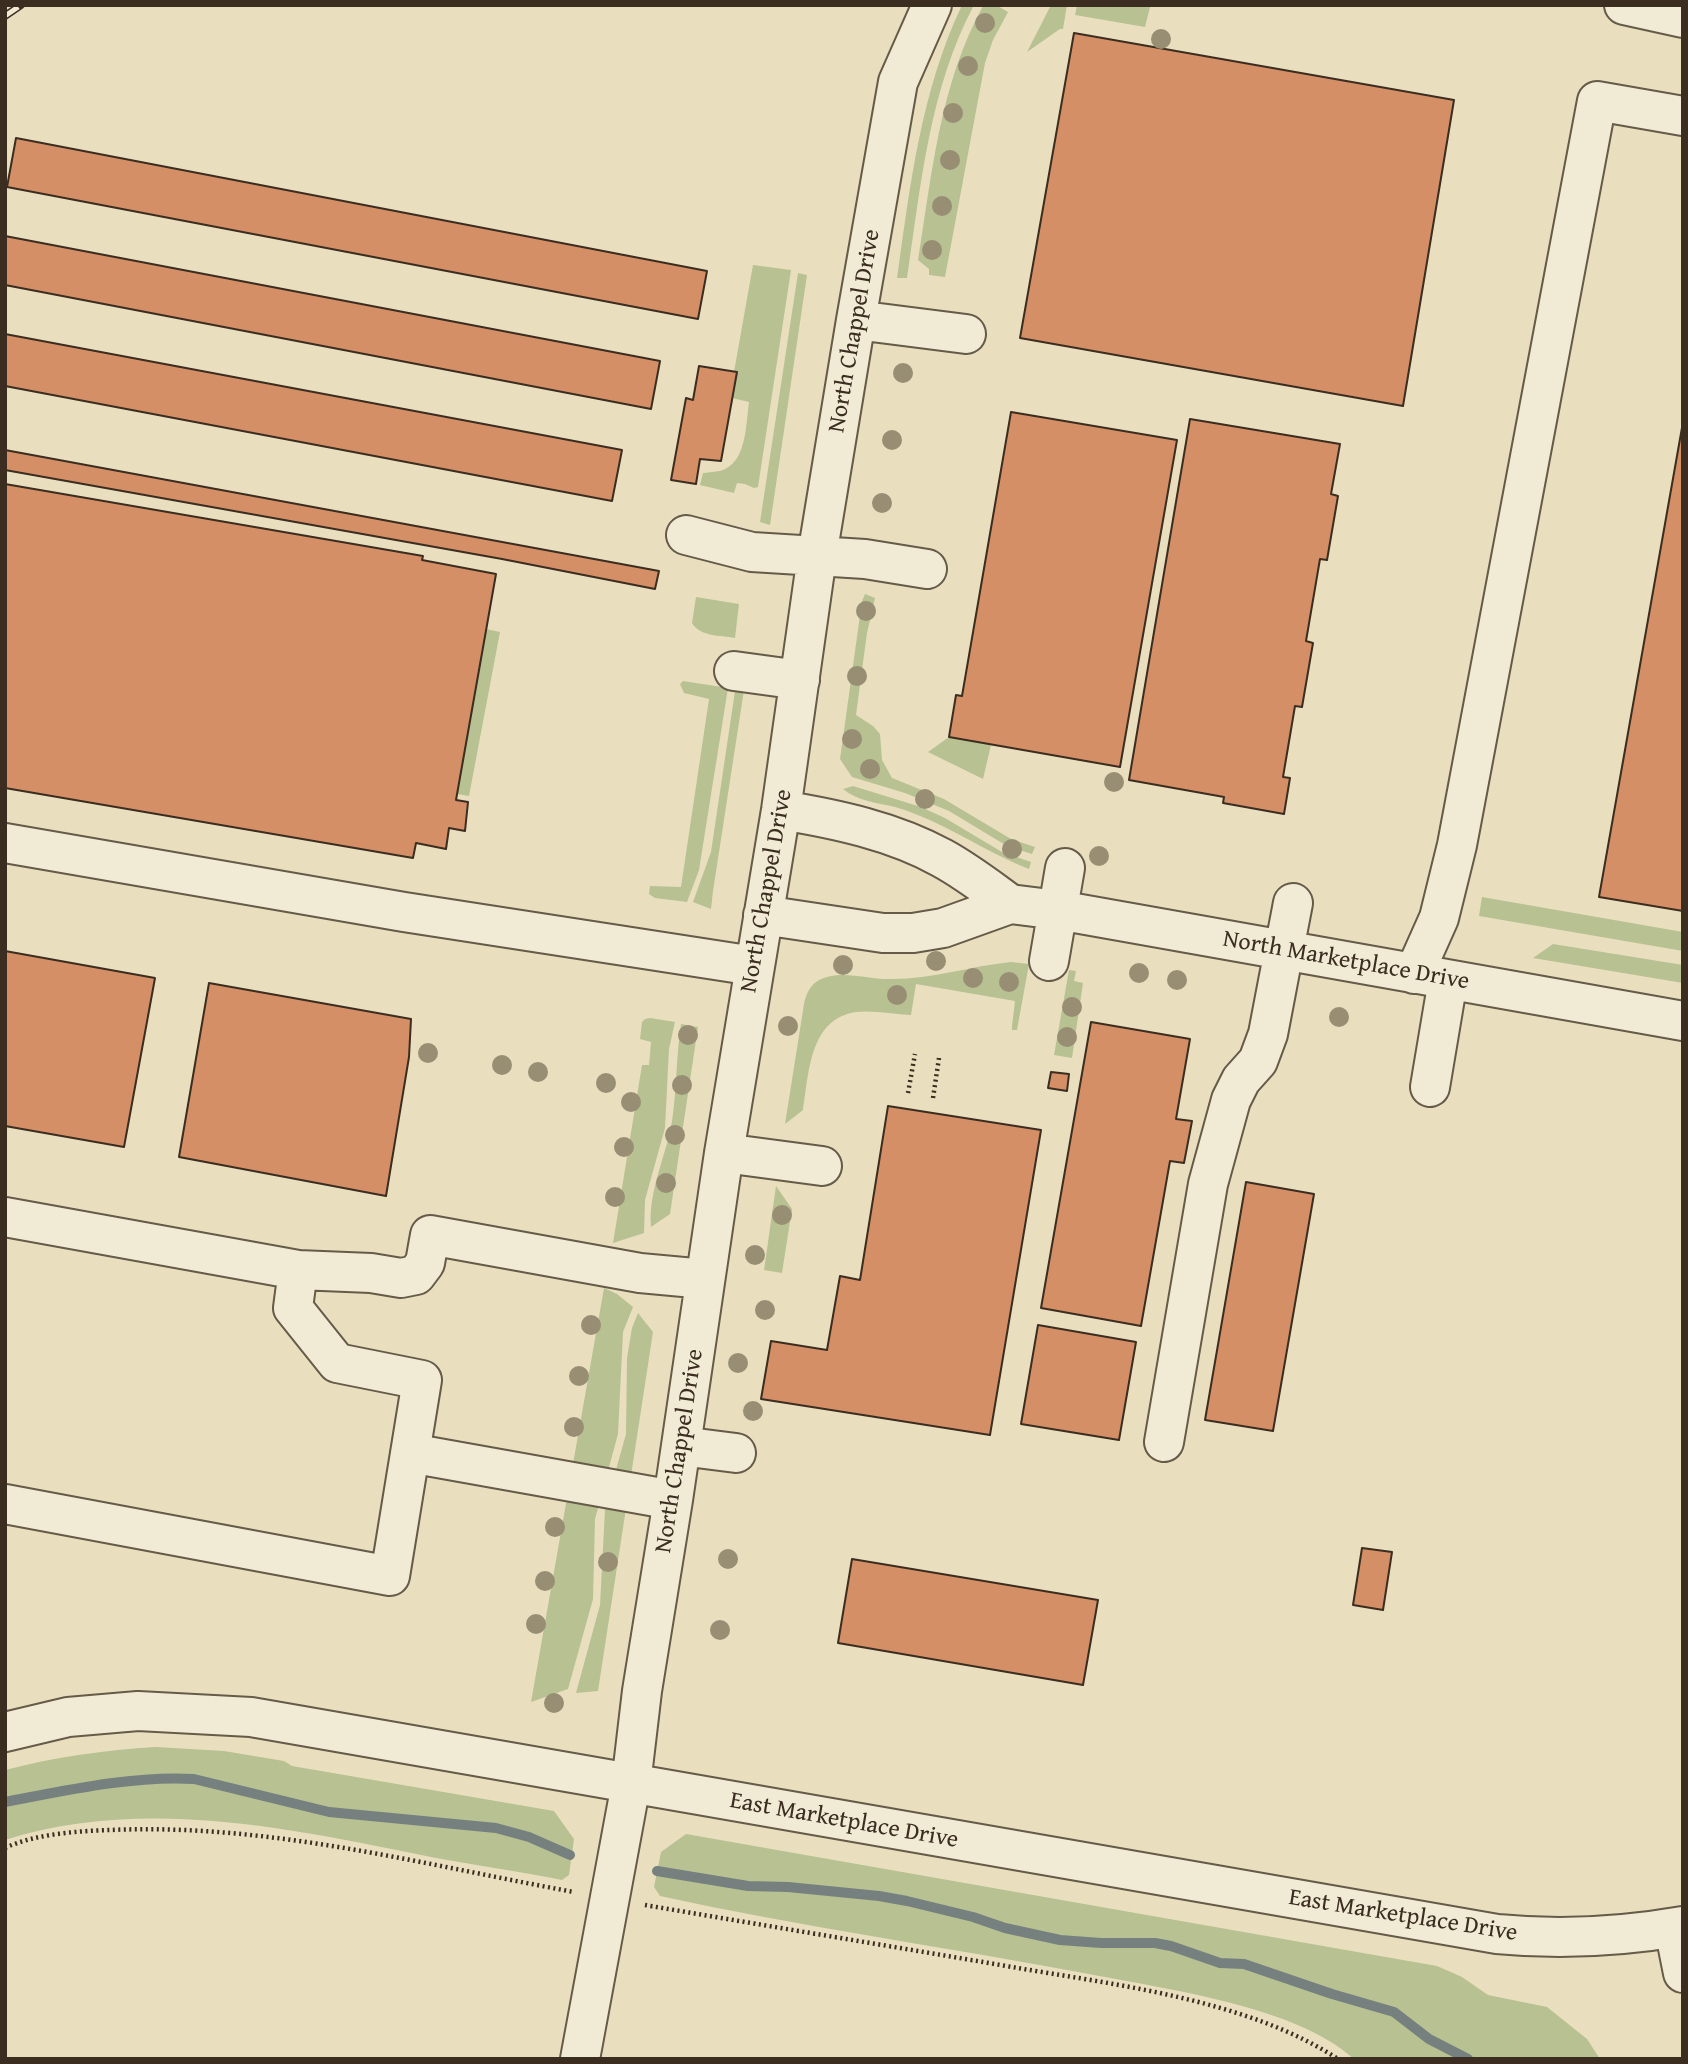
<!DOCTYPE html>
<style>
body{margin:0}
#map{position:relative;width:1688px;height:2064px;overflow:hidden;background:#e9dfbf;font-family:"Gentium Book Plus",serif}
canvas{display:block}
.frame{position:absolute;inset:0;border:7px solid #3b2d20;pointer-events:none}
</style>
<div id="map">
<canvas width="1688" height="2064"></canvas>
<div class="frame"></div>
</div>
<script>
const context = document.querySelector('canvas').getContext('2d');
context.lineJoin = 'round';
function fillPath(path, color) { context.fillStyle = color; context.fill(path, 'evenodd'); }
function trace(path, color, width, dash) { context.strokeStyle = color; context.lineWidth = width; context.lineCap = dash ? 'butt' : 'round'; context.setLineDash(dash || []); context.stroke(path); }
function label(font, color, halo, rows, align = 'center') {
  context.font = font + ' "Gentium Book Plus",serif'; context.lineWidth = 7; context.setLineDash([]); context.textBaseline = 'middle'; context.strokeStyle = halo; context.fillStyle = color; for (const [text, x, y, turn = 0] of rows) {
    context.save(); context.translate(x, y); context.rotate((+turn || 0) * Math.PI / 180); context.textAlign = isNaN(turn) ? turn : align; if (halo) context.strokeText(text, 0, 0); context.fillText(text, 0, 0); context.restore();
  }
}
fillPath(new Path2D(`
 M 962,5 L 974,5 C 929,90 921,185 907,278 L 897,278 C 910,185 921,91 962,5 Z
 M 996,5 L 1008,12 L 993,40 L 985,63 L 945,277 L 929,275 L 929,269 L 918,260 C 932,173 940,84 983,6 Z
 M 1051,5 L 1067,5 L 1063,29 L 1060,29 L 1027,52 Z
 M 1077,5 L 1149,5 L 1150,7 L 1145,27 L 1075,15 Z
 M 753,265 L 791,270 L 758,487 L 754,488 L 745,484 L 737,483 L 734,493 L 700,485 L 703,473 C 710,472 720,472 725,469 C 747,459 746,422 749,402 L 732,398 L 734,372 Z
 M 798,273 L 807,275 L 770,525 L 760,522 Z
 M 865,594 L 875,598 L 867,633 L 856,715 L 873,726 L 880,734 L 882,760 L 892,778 L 944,799 L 1011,839 L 1035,847 L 1032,854 L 1007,846 L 949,811 L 905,793 L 852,777 L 840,759 L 862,601 Z
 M 696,597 L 739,604 L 735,638 C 720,635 700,637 692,623 Z
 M 486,629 L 500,632 L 469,796 L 457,794 Z
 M 683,681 L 728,688 L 699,870 L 687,902 L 655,898 L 649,894 L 650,886 L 681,887 L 709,699 L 684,693 L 680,684 Z
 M 744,690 L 713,891 L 711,909 L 693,902 L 711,852 L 735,691 Z
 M 949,737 L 991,745 L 983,779 L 928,752 Z
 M 853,786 L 921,807 L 945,818 L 1002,852 L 1031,862 L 1029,869 C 983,851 943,821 895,807 C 878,803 857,801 843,789 Z
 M 1482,897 L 1683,932 L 1683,951 L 1479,916 Z
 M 1553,944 L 1683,965 L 1683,983 L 1533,958 Z
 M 1011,962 L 1029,964 L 1017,1030 L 1012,1030 L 1012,1026 L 1015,1001 L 916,984 L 911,1015 C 893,1014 873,1010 856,1012 C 809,1019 809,1074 803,1110 L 785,1124 L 804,1004 C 807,991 812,981 827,977 C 847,971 871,980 892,979 C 932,979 971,966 1011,962 Z
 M 1069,970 L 1076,971 L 1074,981 L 1083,983 L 1072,1058 L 1054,1055 Z
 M 650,1018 L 675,1022 L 669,1049 L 665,1128 L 645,1200 L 644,1233 L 613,1243 L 642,1065 L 649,1065 L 651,1042 L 640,1039 L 642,1022 L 645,1019 Z
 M 681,1024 L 698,1027 L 670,1214 L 651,1227 C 648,1191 666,1157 672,1121 C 677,1089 676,1056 681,1024 Z
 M 776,1186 L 792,1209 L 782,1273 L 764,1270 Z
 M 604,1288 L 617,1294 L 633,1307 L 623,1332 L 618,1434 L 595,1519 L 593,1599 L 568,1689 L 531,1702 Z
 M 638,1313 L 653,1332 L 598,1691 L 576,1693 L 600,1605 L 605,1509 L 626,1434 L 627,1358 L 632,1328 Z
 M 156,1747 L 224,1751 L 284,1761 L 292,1766 L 554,1811 L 574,1839 L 569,1875 L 562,1880 C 518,1871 474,1865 431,1857 C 292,1829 144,1796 5,1840 L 5,1770 C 55,1757 105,1750 156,1747 Z
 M 686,1834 L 1437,1966 L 1462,1977 L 1488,1995 L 1547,2007 L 1587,2039 L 1600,2059 L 1354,2059 C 1296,2006 1165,1989 1089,1974 C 946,1947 802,1927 660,1896 L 654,1887 L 661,1852 Z`), '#b8c191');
trace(new Path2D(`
 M 5,1802 C 63,1791 135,1775 194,1779 L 329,1812 L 496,1828 L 529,1837 L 570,1855
 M 657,1871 L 748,1886 L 788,1887 L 879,1896 L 907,1901 L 973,1917 L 1005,1928 L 1060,1940 L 1101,1943 L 1155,1943 L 1171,1946 L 1220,1963 L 1244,1964 L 1332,1994 L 1394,2012 L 1429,2039 L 1468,2059`), '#76817f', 10);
const building = new Path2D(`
 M 1074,33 L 1454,100 L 1403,406 L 1020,338 Z
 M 16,138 L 707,271 L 698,319 L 7,187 Z
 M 5,236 L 660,361 L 651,409 L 5,285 Z
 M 5,334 L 622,450 L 612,501 L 5,386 Z
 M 699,366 L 737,372 L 721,461 L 700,459 L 696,484 L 671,480 L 686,398 L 693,400 Z
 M 1011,412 L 1177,440 L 1120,767 L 949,737 L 956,695 L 962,696 Z
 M 1190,419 L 1340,444 L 1331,494 L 1338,496 L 1327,560 L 1320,559 L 1306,641 L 1313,643 L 1302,707 L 1295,706 L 1283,777 L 1290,778 L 1284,814 L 1223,803 L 1224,797 L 1129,780 Z
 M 1683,422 L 1683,911 L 1599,897 Z
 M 5,450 L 659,571 L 655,589 L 502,559 L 5,470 Z
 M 5,484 L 423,556 L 422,560 L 496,574 L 456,800 L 468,802 L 465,831 L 449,828 L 446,849 L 416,843 L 413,858 L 5,788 Z
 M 5,951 L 155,978 L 124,1147 L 5,1126 Z
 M 209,983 L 411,1019 L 409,1057 L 386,1196 L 179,1157 Z
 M 1091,1022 L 1190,1039 L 1176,1119 L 1192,1121 L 1184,1163 L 1170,1161 L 1141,1326 L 1041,1308 Z
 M 1051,1072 L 1069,1074 L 1067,1091 L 1048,1088 Z
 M 888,1106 L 1041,1130 L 990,1435 L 761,1399 L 771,1341 L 827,1350 L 840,1276 L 860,1280 Z
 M 1246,1182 L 1314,1194 L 1273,1431 L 1205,1420 Z
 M 1038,1325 L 1136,1342 L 1119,1440 L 1021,1424 Z
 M 1362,1548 L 1392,1552 L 1383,1610 L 1353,1605 Z
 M 852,1559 L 1098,1600 L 1083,1685 L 838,1643 Z`);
fillPath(building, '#d48f66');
trace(building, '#3b2d20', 2);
const minor = new Path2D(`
 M 1624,5 L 1683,18
 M 856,320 L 966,334
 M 686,535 L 752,552 L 865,559 L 927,569
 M 734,671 L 800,680
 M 781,810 C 836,819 893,831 942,858 C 966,871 988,888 1010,904
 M 5,843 L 404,912 L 754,966
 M 763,915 L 883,933 L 913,933 L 943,928 L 1010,904 L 1058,910 L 1683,1021
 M 1049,961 L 1065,868
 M 1414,974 L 1439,918 L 1457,845 L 1597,101 L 1683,116
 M 1430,1087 L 1448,980
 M 724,1153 L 822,1166
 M 5,1217 L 298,1270 L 371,1273 L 401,1278 L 416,1275 L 425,1263 L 430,1235 L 640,1273 L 705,1279
 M 1164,1442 L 1208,1184 L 1231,1100 L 1241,1080 L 1258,1061 L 1268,1034 L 1293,903
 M 681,1446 L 736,1453
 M 410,1453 L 673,1500
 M 5,1504 L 390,1576 L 422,1380 L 337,1363 L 293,1308 L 298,1270
 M 5,1732 L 68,1717 L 138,1711 L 251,1717 L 1497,1934 C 1560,1940 1620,1937 1683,1926
 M 1674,1928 L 1683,1973
 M 580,2059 L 631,1784 L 642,1691 L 673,1500 L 724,1153 L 781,810 L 817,556 L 856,320 L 898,82 L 932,5`);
trace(minor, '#665a48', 42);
trace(new Path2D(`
 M 908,1093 L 915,1054
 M 933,1098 L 939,1058
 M 5,1848 C 34,1834 78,1831 110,1830 C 268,1823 420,1864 574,1892
 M 645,1905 C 767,1926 890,1946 1012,1967 C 1117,1985 1248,2000 1338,2059`), '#3b2d20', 4.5, [2, 3.5]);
trace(minor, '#f1ead5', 38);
const rail = new Path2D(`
 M 5,16 L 21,5`);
trace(rail, '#3b2d20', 8);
trace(rail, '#f1ead5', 5, [16]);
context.fillStyle = '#978e74';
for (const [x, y] of [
 [985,23],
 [1161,39],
 [968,66],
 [953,113],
 [950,160],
 [942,206],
 [932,250],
 [903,373],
 [892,440],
 [882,503],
 [866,611],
 [857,676],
 [852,739],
 [870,769],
 [1114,782],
 [925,799],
 [1012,849],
 [1099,856],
 [936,961],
 [843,965],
 [1139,973],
 [973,978],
 [1177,980],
 [1009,982],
 [897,995],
 [1072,1007],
 [1339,1017],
 [788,1026],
 [688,1035],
 [1067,1037],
 [428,1053],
 [502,1065],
 [538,1072],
 [606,1083],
 [682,1085],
 [631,1102],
 [675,1135],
 [624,1147],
 [666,1183],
 [615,1197],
 [782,1215],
 [755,1255],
 [765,1310],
 [591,1325],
 [738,1363],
 [579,1376],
 [753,1411],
 [574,1427],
 [555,1527],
 [728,1559],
 [608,1562],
 [545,1581],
 [536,1624],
 [720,1630],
 [554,1703]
]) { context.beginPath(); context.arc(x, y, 10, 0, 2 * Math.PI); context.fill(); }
label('24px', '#3b2d20', '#f1ead5', [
 ["North Chappel Drive",855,331,-80],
 ["North Chappel Drive",767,891,-80],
 ["North Marketplace Drive",1346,961,10],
 ["North Chappel Drive",680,1451,-81],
 ["East Marketplace Drive",844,1821,10],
 ["East Marketplace Drive",1403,1916,9]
]);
</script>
